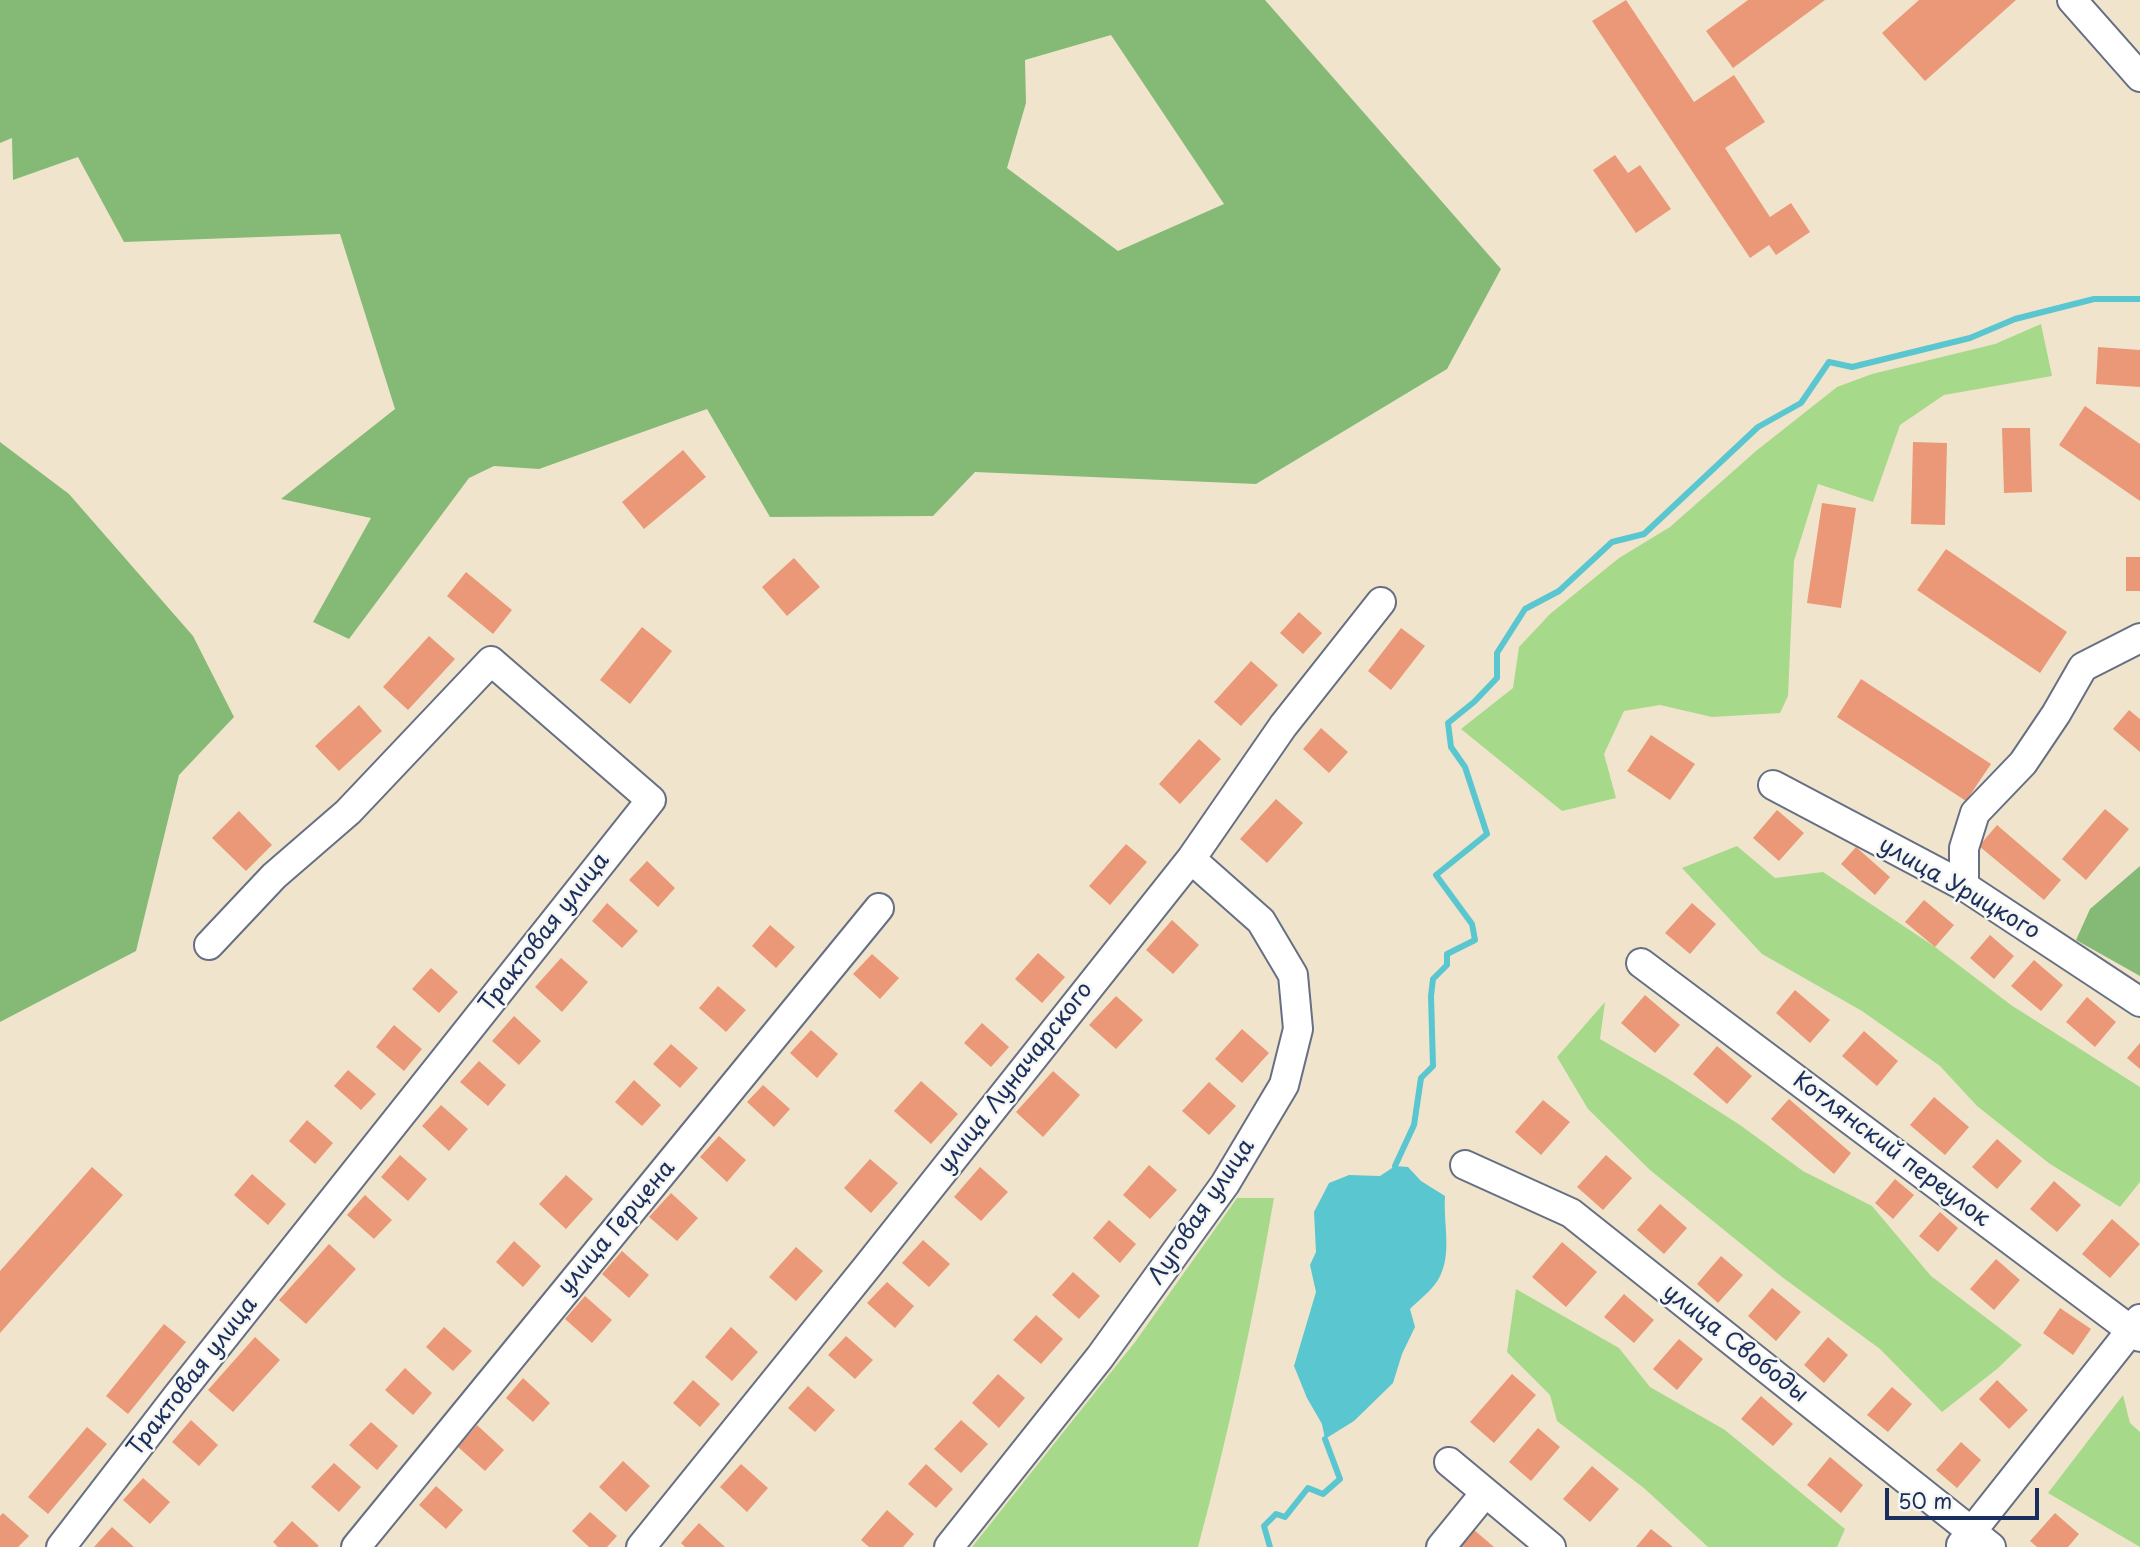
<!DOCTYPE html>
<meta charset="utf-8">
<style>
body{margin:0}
#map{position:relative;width:2140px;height:1547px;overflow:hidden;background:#f0e5cc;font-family:"Playpen Sans",sans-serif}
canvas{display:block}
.scale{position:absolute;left:1885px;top:1488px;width:154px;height:32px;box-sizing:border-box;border:4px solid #1b2f5e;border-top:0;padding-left:9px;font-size:21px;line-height:24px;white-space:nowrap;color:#1b2f5e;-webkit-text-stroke:5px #f6f6f2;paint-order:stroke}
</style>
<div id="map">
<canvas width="2140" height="1547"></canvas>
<div class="scale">50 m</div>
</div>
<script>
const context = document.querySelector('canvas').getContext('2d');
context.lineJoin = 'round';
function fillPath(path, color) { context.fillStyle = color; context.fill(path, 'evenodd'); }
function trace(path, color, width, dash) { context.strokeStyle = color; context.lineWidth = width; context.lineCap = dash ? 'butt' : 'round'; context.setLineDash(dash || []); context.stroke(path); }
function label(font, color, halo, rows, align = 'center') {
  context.font = font + ' "Playpen Sans",sans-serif'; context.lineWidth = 5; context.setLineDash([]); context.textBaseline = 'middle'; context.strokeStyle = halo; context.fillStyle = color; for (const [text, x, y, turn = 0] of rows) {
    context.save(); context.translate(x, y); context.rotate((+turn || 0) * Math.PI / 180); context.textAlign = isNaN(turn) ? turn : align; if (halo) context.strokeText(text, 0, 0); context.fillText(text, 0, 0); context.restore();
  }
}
fillPath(new Path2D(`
 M 2041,324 L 2052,376 L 1944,395 L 1900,425 L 1873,502 L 1818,484 L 1794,561 L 1788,696 L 1780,713 L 1712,717 L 1660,705 L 1624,711 L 1604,754 L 1616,798 L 1562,811 L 1461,729 L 1513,688 L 1519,647 L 1550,614 L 1619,558 L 1670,527 L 1756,451 L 1837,387 L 1872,374 L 1995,344 Z
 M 1737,846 L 1775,878 L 1823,872 L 1935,947 L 2011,1005 L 2140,1087 L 2140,1182 L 2120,1207 L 2050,1164 L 1977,1106 L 1940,1066 L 1862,1011 L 1762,954 L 1682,868 Z
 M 1605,1002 L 1600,1039 L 1667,1078 L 1740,1125 L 1803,1171 L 1872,1206 L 1931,1276 L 2022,1345 L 1997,1369 L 1942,1412 L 1880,1349 L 1782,1277 L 1650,1170 L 1588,1109 L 1557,1057 Z
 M 1237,1198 L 1274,1198 C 1254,1315 1229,1432 1198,1547 L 972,1547 L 1135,1342 Z
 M 1516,1289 L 1619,1348 L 1650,1387 L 1725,1430 L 1845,1529 L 1837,1547 L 1708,1547 L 1645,1489 L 1557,1421 L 1550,1395 L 1507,1352 Z
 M 2123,1395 L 2130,1423 L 2140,1432 L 2140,1547 L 2048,1493 Z`), '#a6da8a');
fillPath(new Path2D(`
 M 0,0 L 1265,0 L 1501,269 L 1447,369 L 1256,484 L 975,472 L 933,516 L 770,517 L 707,409 L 539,469 L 494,466 L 469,478 L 349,639 L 313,622 L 371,518 L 281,499 L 395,409 L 340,234 L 124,242 L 78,157 L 13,180 L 12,138 L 0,143 ZM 1111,35 L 1224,204 L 1118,251 L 1007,168 L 1026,103 L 1025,60 Z
 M 0,442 L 69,494 L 193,636 L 234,717 L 179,775 L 136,951 L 0,1022 Z
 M 2140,866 L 2140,976 L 2076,940 L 2090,909 Z`), '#84ba76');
fillPath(new Path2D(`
 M 1395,1166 L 1408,1167 L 1421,1181 L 1445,1196 C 1443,1224 1453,1255 1438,1280 C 1431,1291 1419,1300 1410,1309 L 1415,1327 L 1402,1354 L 1393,1383 L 1354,1421 L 1325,1439 L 1322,1424 L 1307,1398 L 1294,1366 L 1316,1292 L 1310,1265 L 1316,1252 L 1314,1212 L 1329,1183 L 1349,1175 L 1380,1176 Z`), '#59c6d0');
trace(new Path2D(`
 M 1395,1166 L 1414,1125 L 1421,1078 L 1433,1066 L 1431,996 L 1433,979 L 1447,965 L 1447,954 L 1475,940 L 1472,924 L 1436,875 L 1487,834 L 1465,767 L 1451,747 L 1448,723 L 1474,702 L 1497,678 L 1497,653 L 1525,609 L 1559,591 L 1612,542 L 1644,534 L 1758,427 L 1801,403 L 1829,362 L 1852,367 L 1970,338 L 2015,319 L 2094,299 L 2140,299
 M 1270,1547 L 1264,1526 L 1276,1514 L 1285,1517 L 1308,1488 L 1323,1494 L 1340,1479 L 1325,1439`), '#59c6d0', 6);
fillPath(new Path2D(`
 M 1626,0 L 1694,102 L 1734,75 L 1765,122 L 1725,148 L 1770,217 L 1791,203 L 1810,232 L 1776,255 L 1769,245 L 1750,258 L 1592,21 Z
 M 1748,0 L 1825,0 L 1733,68 L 1706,31 Z
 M 1919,0 L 2016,0 L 1925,81 L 1882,33 Z
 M 1615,155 L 1628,173 L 1640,165 L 1671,209 L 1636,233 L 1593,170 Z
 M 2098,347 L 2140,350 L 2140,387 L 2096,384 Z
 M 2085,406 L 2140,444 L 2140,501 L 2059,445 Z
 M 2002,428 L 2030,428 L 2032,492 L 2004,493 Z
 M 1913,442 L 1947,443 L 1945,525 L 1911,524 Z
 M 683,450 L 706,477 L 644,529 L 622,502 Z
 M 1822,503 L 1856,508 L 1841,608 L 1807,603 Z
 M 1946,549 L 2067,632 L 2040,673 L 1917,590 Z
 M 2126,557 L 2140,557 L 2140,591 L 2126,591 Z
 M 794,558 L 820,587 L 787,616 L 762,587 Z
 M 466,572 L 512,610 L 493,634 L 447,596 Z
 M 1299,612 L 1322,633 L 1303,654 L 1280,633 Z
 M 642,627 L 672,651 L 630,704 L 600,680 Z
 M 1401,628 L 1425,646 L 1391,690 L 1368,671 Z
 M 429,636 L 455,659 L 408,710 L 383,687 Z
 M 1251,661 L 1278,685 L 1241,726 L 1214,702 Z
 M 1861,679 L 1991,764 L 1966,801 L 1837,717 Z
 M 359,705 L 382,731 L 339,771 L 315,746 Z
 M 2129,710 L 2140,719 L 2140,752 L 2113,729 Z
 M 1321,728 L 1348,752 L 1329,773 L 1303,749 Z
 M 1651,735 L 1695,764 L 1670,800 L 1627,771 Z
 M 1199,739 L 1221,759 L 1180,804 L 1159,784 Z
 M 1276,799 L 1303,823 L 1267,863 L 1240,839 Z
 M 2105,809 L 2129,829 L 2086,880 L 2062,859 Z
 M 1777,810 L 1804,833 L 1779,861 L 1753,838 Z
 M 239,811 L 272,845 L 246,871 L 212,838 Z
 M 1997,825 L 2061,880 L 2044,900 L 1979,846 Z
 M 1126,844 L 1147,862 L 1110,905 L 1089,886 Z
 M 1856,847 L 1890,877 L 1875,895 L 1841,864 Z
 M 647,861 L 675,888 L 658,907 L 629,880 Z
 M 1924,900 L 1954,925 L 1935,947 L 1905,922 Z
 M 607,903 L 638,931 L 622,948 L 592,921 Z
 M 1692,903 L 1716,924 L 1690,954 L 1665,933 Z
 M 1172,920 L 1199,945 L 1173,974 L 1146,950 Z
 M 770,925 L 795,947 L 776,968 L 752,946 Z
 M 1990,935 L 2014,956 L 1994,979 L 1970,958 Z
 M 1038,953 L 1065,977 L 1042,1003 L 1015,979 Z
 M 872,954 L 899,978 L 880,999 L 853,974 Z
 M 561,958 L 588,982 L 562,1012 L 535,987 Z
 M 2034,960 L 2063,985 L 2041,1011 L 2011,986 Z
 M 431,968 L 458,992 L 439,1013 L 412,989 Z
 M 718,986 L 746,1010 L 726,1032 L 699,1008 Z
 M 1795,990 L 1830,1020 L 1810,1043 L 1776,1013 Z
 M 1645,995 L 1680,1025 L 1655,1053 L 1621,1023 Z
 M 1116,996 L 1143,1020 L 1116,1049 L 1089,1025 Z
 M 2087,997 L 2116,1022 L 2095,1047 L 2066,1022 Z
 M 514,1016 L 541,1041 L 519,1065 L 492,1041 Z
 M 982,1023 L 1009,1047 L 991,1067 L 964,1043 Z
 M 394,1025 L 422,1049 L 404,1071 L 376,1047 Z
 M 1242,1029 L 1269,1053 L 1242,1083 L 1215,1059 Z
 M 811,1030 L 838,1054 L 817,1078 L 790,1053 Z
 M 1864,1031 L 1898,1061 L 1877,1086 L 1842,1056 Z
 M 2140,1043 L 2140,1069 L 2127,1058 Z
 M 671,1044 L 698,1068 L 680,1088 L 653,1064 Z
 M 1717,1046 L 1752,1076 L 1727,1104 L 1693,1074 Z
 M 479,1061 L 506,1085 L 488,1106 L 460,1082 Z
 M 348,1070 L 376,1094 L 361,1110 L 334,1086 Z
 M 1053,1071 L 1080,1095 L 1043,1137 L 1016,1112 Z
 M 634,1080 L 661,1105 L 642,1126 L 615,1102 Z
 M 921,1081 L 958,1114 L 931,1144 L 894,1111 Z
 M 1209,1082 L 1236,1106 L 1209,1135 L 1182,1111 Z
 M 763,1085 L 790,1109 L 774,1127 L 747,1102 Z
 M 1934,1097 L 1969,1127 L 1945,1155 L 1910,1125 Z
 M 1789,1099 L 1851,1153 L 1834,1174 L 1771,1119 Z
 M 1543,1100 L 1570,1122 L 1541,1155 L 1515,1132 Z
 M 441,1105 L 468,1129 L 449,1151 L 422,1126 Z
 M 307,1120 L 333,1143 L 315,1164 L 289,1141 Z
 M 719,1136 L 746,1160 L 727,1182 L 700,1157 Z
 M 1997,1139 L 2022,1161 L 1997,1189 L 1972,1167 Z
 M 400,1155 L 427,1179 L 408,1201 L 381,1177 Z
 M 1606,1155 L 1632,1178 L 1603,1210 L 1577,1187 Z
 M 870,1159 L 898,1183 L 871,1213 L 844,1188 Z
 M 1149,1165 L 1177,1190 L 1150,1219 L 1123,1195 Z
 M 92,1167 L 123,1195 L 0,1333 L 0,1271 Z
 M 980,1167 L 1008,1192 L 981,1221 L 954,1197 Z
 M 252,1174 L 286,1204 L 268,1225 L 234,1195 Z
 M 566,1175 L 593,1199 L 566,1229 L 539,1204 Z
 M 1895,1179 L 1914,1195 L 1893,1219 L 1875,1203 Z
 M 2054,1181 L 2081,1205 L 2057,1232 L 2030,1209 Z
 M 671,1193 L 698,1218 L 677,1241 L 649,1217 Z
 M 365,1195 L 392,1220 L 374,1239 L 347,1215 Z
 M 1660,1204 L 1687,1228 L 1664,1254 L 1637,1230 Z
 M 1940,1212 L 1958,1228 L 1938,1252 L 1919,1236 Z
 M 2112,1219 L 2140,1244 L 2110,1278 L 2082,1254 Z
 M 1109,1220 L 1136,1244 L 1120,1263 L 1093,1238 Z
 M 923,1240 L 950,1264 L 929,1287 L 902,1263 Z
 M 514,1241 L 541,1266 L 523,1287 L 496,1262 Z
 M 1562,1242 L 1597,1272 L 1566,1307 L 1532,1277 Z
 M 329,1244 L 356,1269 L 306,1324 L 279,1300 Z
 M 796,1247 L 823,1271 L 796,1301 L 769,1277 Z
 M 622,1251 L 649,1275 L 629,1298 L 602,1274 Z
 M 1721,1256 L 1743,1275 L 1718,1303 L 1697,1284 Z
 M 1996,1259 L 2020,1280 L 1994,1310 L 1970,1289 Z
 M 1073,1272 L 1100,1296 L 1079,1319 L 1052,1295 Z
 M 887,1282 L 914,1306 L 895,1328 L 867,1303 Z
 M 1772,1288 L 1801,1312 L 1776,1341 L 1748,1316 Z
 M 1624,1294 L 1654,1320 L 1634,1343 L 1604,1317 Z
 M 585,1296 L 612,1320 L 592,1343 L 565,1319 Z
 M 2060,1308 L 2091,1329 L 2073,1355 L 2043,1333 Z
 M 1036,1315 L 1063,1339 L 1041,1364 L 1013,1340 Z
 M 164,1324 L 186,1342 L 128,1414 L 106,1396 Z
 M 444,1327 L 472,1351 L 453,1371 L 426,1347 Z
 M 731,1327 L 758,1352 L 732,1381 L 705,1357 Z
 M 846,1336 L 873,1360 L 855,1379 L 828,1355 Z
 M 255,1337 L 280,1360 L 233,1412 L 208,1390 Z
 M 1828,1337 L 1848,1355 L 1824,1383 L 1804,1365 Z
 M 1679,1339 L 1703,1359 L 1677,1390 L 1653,1369 Z
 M 405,1368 L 432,1393 L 413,1415 L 385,1390 Z
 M 998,1374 L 1025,1398 L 999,1428 L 972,1403 Z
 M 1512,1374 L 1536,1395 L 1494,1443 L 1470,1422 Z
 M 523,1378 L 550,1403 L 533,1422 L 506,1398 Z
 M 693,1380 L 720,1404 L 700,1427 L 673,1403 Z
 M 1997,1380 L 2028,1410 L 2009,1429 L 1979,1399 Z
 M 808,1386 L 835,1410 L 815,1432 L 788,1408 Z
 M 1892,1387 L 1912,1404 L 1888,1432 L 1867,1415 Z
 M 1761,1396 L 1793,1424 L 1773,1446 L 1741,1419 Z
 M 191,1420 L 218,1445 L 199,1466 L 172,1442 Z
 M 961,1420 L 988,1444 L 961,1473 L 934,1449 Z
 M 371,1422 L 398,1446 L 377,1470 L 349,1445 Z
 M 477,1425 L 504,1450 L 485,1471 L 458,1447 Z
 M 87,1427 L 107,1444 L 48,1514 L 28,1497 Z
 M 1538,1428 L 1560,1447 L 1531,1481 L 1509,1462 Z
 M 1961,1442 L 1981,1460 L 1957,1488 L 1936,1470 Z
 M 1830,1457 L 1863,1485 L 1841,1513 L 1807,1485 Z
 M 623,1461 L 650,1486 L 626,1512 L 599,1487 Z
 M 334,1463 L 361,1487 L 339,1512 L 311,1487 Z
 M 741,1464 L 768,1488 L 747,1512 L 720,1487 Z
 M 926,1464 L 953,1489 L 936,1508 L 908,1484 Z
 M 1592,1466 L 1619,1489 L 1590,1522 L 1563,1499 Z
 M 143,1478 L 170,1502 L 150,1524 L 123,1500 Z
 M 436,1486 L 463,1510 L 446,1529 L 419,1505 Z
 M 887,1510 L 914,1534 L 903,1547 L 869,1547 L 861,1540 Z
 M 590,1512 L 617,1536 L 607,1547 L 589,1547 L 572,1531 Z
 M 3,1513 L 29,1536 L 18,1547 L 0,1547 L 0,1516 Z
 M 2055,1513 L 2079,1534 L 2068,1547 L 2037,1547 L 2030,1541 Z
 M 292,1521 L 319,1546 L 317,1547 L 278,1547 L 273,1542 Z
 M 699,1523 L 725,1547 L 685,1547 L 681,1543 Z
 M 112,1527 L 134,1547 L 94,1547 Z
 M 1473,1529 L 1494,1547 L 1458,1547 Z
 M 1651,1529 L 1673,1547 L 1636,1547 Z`), '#ea9877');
const minor = new Path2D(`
 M 2072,0 L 2140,77
 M 1773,785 L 1964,886 L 2140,1002
 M 1964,886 L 1964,848 L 1975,813 L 2023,763 L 2056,714 L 2083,667 L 2140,638
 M 1641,963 L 2140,1337
 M 1465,1165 L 1571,1213 L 1991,1547
 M 1449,1462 L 1551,1547
 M 1961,1545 L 2140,1319
 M 61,1547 L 178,1395 L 651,800 L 491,661 L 348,812 L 274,876 L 209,945
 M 356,1547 L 879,908
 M 641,1547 L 867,1267 L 1191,859 L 1283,726 L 1381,602
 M 949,1547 L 1100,1357 L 1225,1184 L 1284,1085 L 1298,1029 L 1293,975 L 1261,921 L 1191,859
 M 1441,1547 L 1485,1493`);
trace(minor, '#666f84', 32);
trace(minor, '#fff', 28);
label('23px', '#1b2f5e', '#f6f6f2', [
 ["улица Урицкого",1959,889,30],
 ["Трактовая улица",545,933,-52],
 ["улица Луначарского",1016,1078,-52],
 ["Котлянский переулок",1891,1150,37],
 ["Луговая улица",1202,1212,-56],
 ["улица Герцена",617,1228,-50],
 ["улица Свободы",1735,1344,38],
 ["Трактовая улица",193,1377,-52]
]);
</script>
